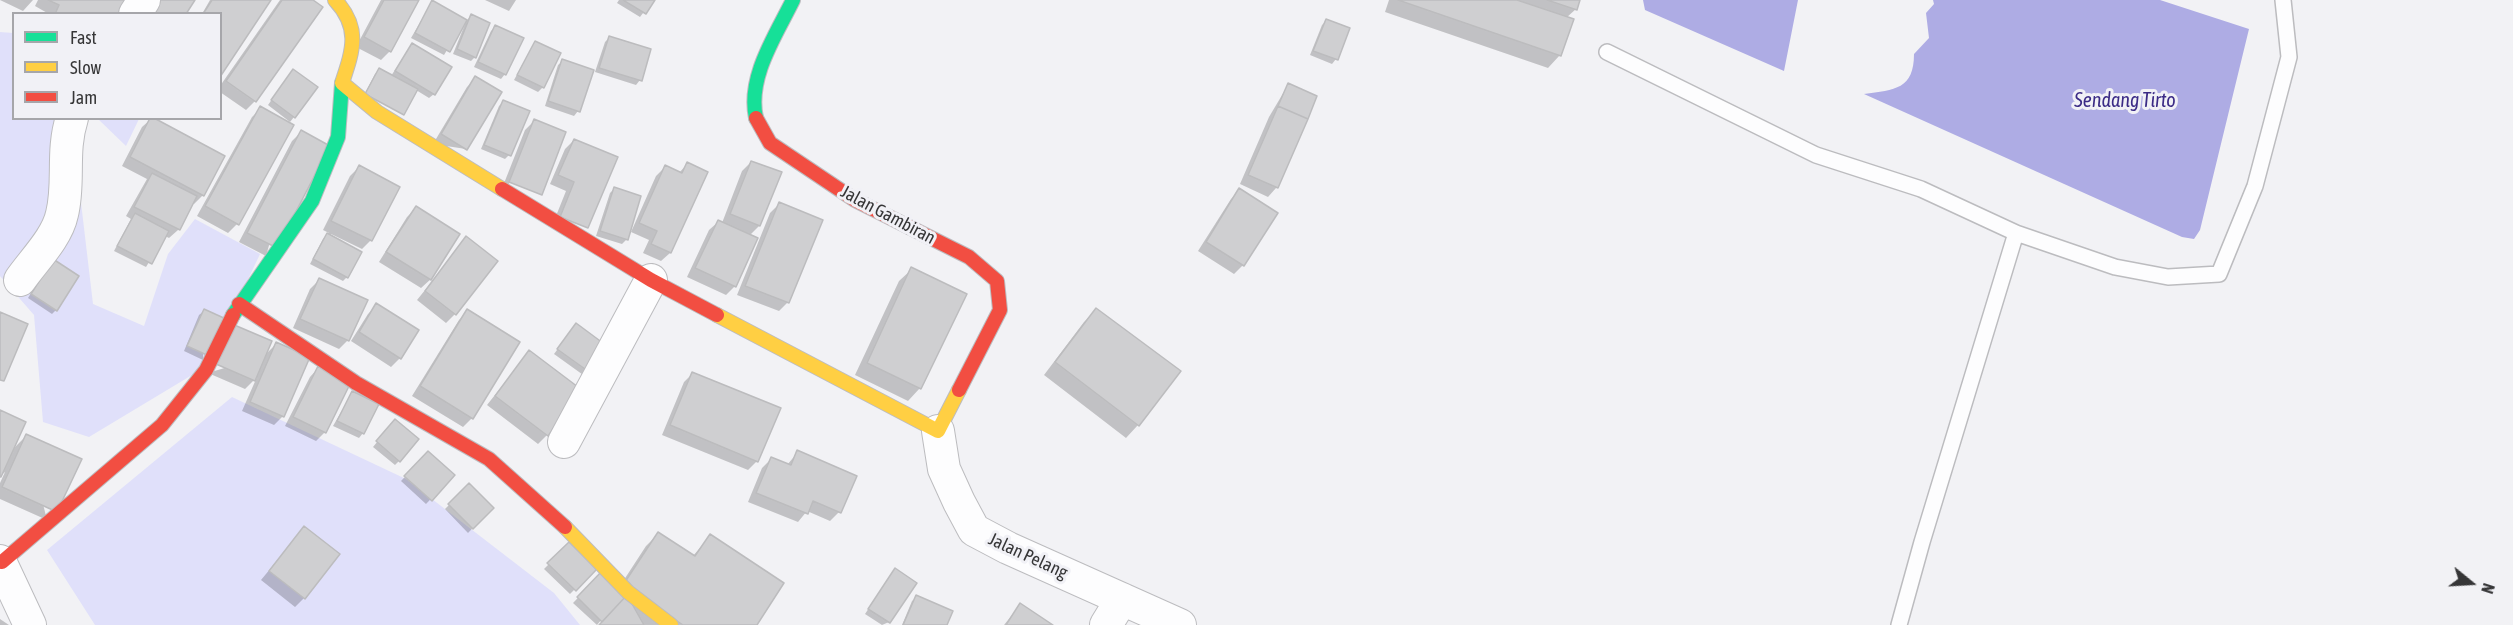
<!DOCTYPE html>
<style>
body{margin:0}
#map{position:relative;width:2513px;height:625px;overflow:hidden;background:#f2f2f5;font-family:"Asap Condensed",sans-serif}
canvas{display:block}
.legend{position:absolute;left:12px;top:12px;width:210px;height:108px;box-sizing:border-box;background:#f1f1f6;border:2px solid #a6a6aa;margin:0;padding:8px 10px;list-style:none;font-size:18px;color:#363637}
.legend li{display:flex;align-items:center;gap:12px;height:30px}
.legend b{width:30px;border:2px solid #a6a6aa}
.north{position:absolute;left:2441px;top:553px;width:60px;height:60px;-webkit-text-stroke:4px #f1f1f6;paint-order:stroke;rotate:108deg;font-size:16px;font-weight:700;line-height:24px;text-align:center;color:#363637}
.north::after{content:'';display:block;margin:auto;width:21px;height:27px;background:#363637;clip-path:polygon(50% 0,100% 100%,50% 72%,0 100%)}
</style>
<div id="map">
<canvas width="2513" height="625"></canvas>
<ul class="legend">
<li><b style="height:8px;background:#16e098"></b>Fast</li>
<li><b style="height:8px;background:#ffcf43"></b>Slow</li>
<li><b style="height:8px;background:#f24e42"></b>Jam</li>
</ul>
<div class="north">N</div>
</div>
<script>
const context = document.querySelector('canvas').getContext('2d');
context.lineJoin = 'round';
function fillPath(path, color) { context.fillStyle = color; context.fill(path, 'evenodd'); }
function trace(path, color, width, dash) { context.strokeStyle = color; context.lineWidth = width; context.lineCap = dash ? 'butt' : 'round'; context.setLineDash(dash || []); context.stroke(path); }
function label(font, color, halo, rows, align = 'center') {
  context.font = font + ' "Asap Condensed",sans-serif'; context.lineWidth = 6; context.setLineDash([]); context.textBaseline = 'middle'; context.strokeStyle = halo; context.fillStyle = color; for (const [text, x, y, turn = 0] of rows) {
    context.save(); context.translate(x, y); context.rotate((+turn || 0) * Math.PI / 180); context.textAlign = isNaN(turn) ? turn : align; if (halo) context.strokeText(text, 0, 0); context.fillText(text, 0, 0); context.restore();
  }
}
fillPath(new Path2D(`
 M 0,32 L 13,33 L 14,118 L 80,119 L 73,135 L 93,304 L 144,326 L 168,254 L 195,219 L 260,254 L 207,366 L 89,437 L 43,422 L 34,315 L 0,276 Z
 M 98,119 L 139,119 L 126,146 Z
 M 232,397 L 406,479 L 554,593 L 580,625 L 95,625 L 47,550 Z`), '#e0e0fa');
fillPath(new Path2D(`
 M 1643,0 L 1798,0 L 1784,71 L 1645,10 Z
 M 1933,0 L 2160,0 L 2249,29 L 2200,230 L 2194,239 L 2182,237 L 1864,94 C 1895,90 1914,89 1914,54 L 1929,38 L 1926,13 L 1934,4 Z`), '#aeace4');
fillPath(new Path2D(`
 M 0,0 L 33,0 L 23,11 Z
 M 38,0 L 120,0 L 122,14 L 49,14 L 35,6 Z
 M 210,0 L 269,0 L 220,14 L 202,14 Z
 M 280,0 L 310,0 L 255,101 L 246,110 L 220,92 L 220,86 Z
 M 381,0 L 417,0 L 390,51 L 381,60 L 356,47 Z
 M 485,0 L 516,0 L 509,11 Z
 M 619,0 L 653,0 L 640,17 L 617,3 Z
 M 1389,0 L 1579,0 L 1576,9 L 1566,18 L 1560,55 L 1548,68 L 1385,12 Z
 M 432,2 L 466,21 L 471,16 L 475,57 L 471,61 L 453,54 L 465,24 L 463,24 L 444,55 L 411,38 Z
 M 1326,21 L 1336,59 L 1332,64 L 1310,55 L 1322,25 Z
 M 495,27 L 505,74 L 501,79 L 474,67 L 491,31 Z
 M 609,38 L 640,80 L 636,85 L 595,72 L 605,42 Z
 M 535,42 L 543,87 L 538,92 L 514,80 Z
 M 412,44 L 434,94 L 429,98 L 416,90 L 362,99 L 375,74 L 379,70 L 391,76 Z
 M 563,61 L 578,111 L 574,116 L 545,106 L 558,65 Z
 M 289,75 L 294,117 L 290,122 L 268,105 Z
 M 476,78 L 466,149 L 433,144 L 467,87 Z
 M 1288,85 L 1307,119 L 1276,188 L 1268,197 L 1240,184 L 1269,117 Z
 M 503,102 L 509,155 L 505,159 L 481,149 L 499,106 Z
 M 261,108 L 237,224 L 228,233 L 197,216 L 252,117 Z
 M 151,119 L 203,195 L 194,204 L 192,203 L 178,230 L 169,238 L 165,236 L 146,267 L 114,251 L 131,219 L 126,216 L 147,179 L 122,166 L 142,127 Z
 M 534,121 L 564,132 L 501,191 L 525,130 Z
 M 301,132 L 266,256 L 239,242 L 292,141 Z
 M 574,140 L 616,158 L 552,226 L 566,191 L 550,184 L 565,149 Z
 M 751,162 L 780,173 L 759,226 L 749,236 L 756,239 L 735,286 L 726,295 L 687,277 L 709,230 L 718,222 L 722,223 L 742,171 Z
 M 687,164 L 670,253 L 661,261 L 643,253 L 649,240 L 631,232 L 656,176 L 665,167 L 679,173 Z
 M 359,167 L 371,240 L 362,249 L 331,234 L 330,236 L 347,277 L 343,281 L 310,264 L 323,239 L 329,233 L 323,230 L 350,176 Z
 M 614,189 L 640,197 L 626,240 L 622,244 L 596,236 L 610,193 Z
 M 1240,190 L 1276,213 L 1243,265 L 1234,274 L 1198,251 L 1231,199 Z
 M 779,204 L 788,302 L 779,311 L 737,295 L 770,213 Z
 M 416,208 L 431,279 L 421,288 L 379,262 L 407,217 Z
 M 467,238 L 455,314 L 446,323 L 417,300 Z
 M 48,265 L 56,310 L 52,314 L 28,298 Z
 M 912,269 L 920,388 L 908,401 L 855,375 L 899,281 Z
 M 319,280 L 348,340 L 339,349 L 293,328 L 310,289 Z
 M 377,305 L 400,358 L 391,367 L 351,341 L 368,314 Z
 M 1096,310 L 1138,425 L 1126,438 L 1044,375 L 1084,322 Z
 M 204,311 L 203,360 L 184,351 L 199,315 Z
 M 468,311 L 472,418 L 463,427 L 412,396 L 459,320 Z
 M 572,330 L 608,349 L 586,377 L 554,354 Z
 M 276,344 L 283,416 L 274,425 L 242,411 L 257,377 L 245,389 L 208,373 L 264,356 Z
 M 529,352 L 547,435 L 538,444 L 487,405 Z
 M 318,368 L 325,432 L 316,441 L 285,426 L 310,377 Z
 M 693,373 L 757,461 L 748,470 L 662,435 L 684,382 Z
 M 352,393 L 363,433 L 359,438 L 333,426 Z
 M 0,412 L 12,450 L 26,436 L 47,520 L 0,499 L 0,483 L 5,472 L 0,476 Z
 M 391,425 L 399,461 L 395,465 L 373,447 Z
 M 798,452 L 855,476 L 839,512 L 830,521 L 807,511 L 798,522 L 748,502 L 762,468 L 771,459 L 787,465 Z
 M 428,453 L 453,476 L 426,504 L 401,481 Z
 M 469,485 L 492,508 L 468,533 L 445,509 Z
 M 304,528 L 304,598 L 295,607 L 261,580 Z
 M 658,534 L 693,556 L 710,536 L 755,625 L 601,625 L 604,621 L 602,619 L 597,625 L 573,603 L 602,573 L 618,589 L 646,546 Z
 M 569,544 L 595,569 L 570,594 L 544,569 Z
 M 891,575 L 915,583 L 889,622 L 882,625 L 865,614 Z
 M 917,597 L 946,625 L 902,625 L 912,601 Z
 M 1020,605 L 1050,625 L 1004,625 Z
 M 0,619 L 9,625 L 0,625 Z`), '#0003');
const building = new Path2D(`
 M 48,0 L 123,0 L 129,3 L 124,14 L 55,14 L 59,5 Z
 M 154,0 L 195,0 L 186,14 L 145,14 Z
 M 212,0 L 271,0 L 220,77 L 220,14 L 203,14 Z
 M 282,0 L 313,0 L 323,7 L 256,102 L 226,81 Z
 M 384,0 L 419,0 L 391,52 L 364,37 Z
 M 432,0 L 467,20 L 450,52 L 415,33 Z
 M 623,0 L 655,0 L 646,14 Z
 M 1398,0 L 1517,0 L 1574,19 L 1561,56 Z
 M 1547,0 L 1580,0 L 1577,10 Z
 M 471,14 L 490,23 L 476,58 L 457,49 Z
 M 1326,19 L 1350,28 L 1338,60 L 1313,51 Z
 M 495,25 L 524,38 L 506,75 L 478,62 Z
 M 609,36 L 651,49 L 642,81 L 599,68 Z
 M 535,41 L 561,53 L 544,88 L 517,75 Z
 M 412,43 L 452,67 L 435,95 L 395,71 Z
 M 562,59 L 594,70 L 580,112 L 548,101 Z
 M 379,68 L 418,89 L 404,115 L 365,94 Z
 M 293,69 L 318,87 L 295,118 L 271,100 Z
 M 475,76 L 502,92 L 467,150 L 441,134 Z
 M 1288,83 L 1317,96 L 1308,119 L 1278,106 Z
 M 503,100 L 530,111 L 511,156 L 484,145 Z
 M 260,106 L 294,125 L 239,225 L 205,206 Z
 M 1278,106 L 1308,119 L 1278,188 L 1248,175 Z
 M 150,118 L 154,118 L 225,156 L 204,196 L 130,157 Z
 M 534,119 L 566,132 L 542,195 L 509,182 Z
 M 301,130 L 330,146 L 277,248 L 247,233 Z
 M 574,139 L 618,157 L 588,228 L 560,217 L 574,182 L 558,175 Z
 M 751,161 L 782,172 L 760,226 L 730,214 Z
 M 687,162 L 708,172 L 671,253 L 651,244 L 657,231 L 639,223 L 665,165 L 682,173 Z
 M 359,165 L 400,187 L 372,241 L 331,221 Z
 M 152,173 L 197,196 L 180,230 L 134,207 Z
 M 614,187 L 641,196 L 628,240 L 600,231 Z
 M 1239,188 L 1278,213 L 1244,266 L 1206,242 Z
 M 779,202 L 823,220 L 789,303 L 745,286 Z
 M 416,206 L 460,234 L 431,280 L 386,252 Z
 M 135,213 L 169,231 L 152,264 L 117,246 Z
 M 718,220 L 758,238 L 736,287 L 695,268 Z
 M 327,233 L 362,252 L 348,278 L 313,259 Z
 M 466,236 L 498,261 L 456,315 L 425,291 Z
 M 53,259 L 79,276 L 57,311 L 31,294 Z
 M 911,267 L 967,294 L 921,389 L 867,363 Z
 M 319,278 L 368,300 L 349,341 L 300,319 Z
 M 376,303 L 419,330 L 401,359 L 359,332 Z
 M 1096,308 L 1181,371 L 1139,426 L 1055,362 Z
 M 204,309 L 226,319 L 209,356 L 187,346 Z
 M 467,309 L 520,342 L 473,419 L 420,386 Z
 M 0,312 L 28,324 L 4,381 L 0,380 Z
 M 576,323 L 611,349 L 592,374 L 557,349 Z
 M 232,324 L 272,341 L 255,381 L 216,364 Z
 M 276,342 L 310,357 L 284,417 L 250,402 Z
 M 529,350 L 582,390 L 548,436 L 495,396 Z
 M 318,366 L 351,382 L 326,433 L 293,417 Z
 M 692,372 L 781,408 L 758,462 L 670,425 Z
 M 352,391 L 379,404 L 364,434 L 337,421 Z
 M 0,410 L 26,422 L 1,477 L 0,477 Z
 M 395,419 L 419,439 L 400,462 L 376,441 Z
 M 26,434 L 82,459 L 57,512 L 2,487 Z
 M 797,450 L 857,476 L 841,513 L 813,501 L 808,514 L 756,493 L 771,457 L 791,465 Z
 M 428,451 L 455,475 L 432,501 L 404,476 Z
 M 469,483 L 494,508 L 473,529 L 448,504 Z
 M 304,526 L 340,554 L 305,599 L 269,571 Z
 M 658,532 L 695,556 L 710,534 L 784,583 L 757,625 L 683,625 L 623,585 Z
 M 569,542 L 597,569 L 576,591 L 547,563 Z
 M 895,568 L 917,583 L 890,623 L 868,609 Z
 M 602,571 L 627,595 L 602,622 L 577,597 Z
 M 627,595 L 644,625 L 599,625 Z
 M 916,595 L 953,611 L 947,625 L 903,625 Z
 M 1020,603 L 1053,625 L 1006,625 Z`);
fillPath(building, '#cfcfd1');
trace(building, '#bcbcbe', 1.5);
const lane = new Path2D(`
 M 1607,52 L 1816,155 L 1921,189 L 2016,233 L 1922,542 L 1899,625
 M 2016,233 L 2115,267 L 2168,277 L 2219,274 L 2255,186 L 2289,57 L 2283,0`);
const street = new Path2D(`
 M 135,14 L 144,0
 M 20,280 C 33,261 57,238 62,214 C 70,182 61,152 72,118
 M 938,431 L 944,469 L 959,502 L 974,530 L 1008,548 L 1180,625
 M 564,442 L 651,280
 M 0,561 L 30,625
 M 1106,625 L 1122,599`);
const fast = new Path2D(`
 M 756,118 C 747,77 776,35 793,0
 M 233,315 L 312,201 L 338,137 L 342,83`);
const slow = new Path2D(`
 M 335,0 C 361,28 353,50 342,83 L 377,112 L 502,189
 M 717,315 L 938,431 L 959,390
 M 565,527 L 628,592 L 671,625`);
const jam = new Path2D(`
 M 756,118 L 770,143 L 855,200 L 969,257 L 997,281 L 1000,310 L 959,390
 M 502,189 L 651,280 L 717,315
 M 239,304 L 356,383 L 489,459 L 565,527
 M 2,562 L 162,425 L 206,370 L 233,315`);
trace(lane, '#bcbcbf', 18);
trace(street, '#bcbcbf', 34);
trace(fast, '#bcbcbf', 16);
trace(slow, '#bcbcbf', 16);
trace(jam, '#bcbcbf', 16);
trace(lane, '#fdfdfe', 15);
trace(street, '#fdfdfe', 32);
trace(fast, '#16e098', 14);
trace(slow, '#ffcf43', 14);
trace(jam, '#f24e42', 14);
label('18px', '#363637', '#f1f1f6', [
 ["Jalan Gambiran",888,215,28],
 ["Jalan Pelang",1028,556,25]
]);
label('italic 20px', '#3b2b86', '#f1f1f6', [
 ["Sendang Tirto",2125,101]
]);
</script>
